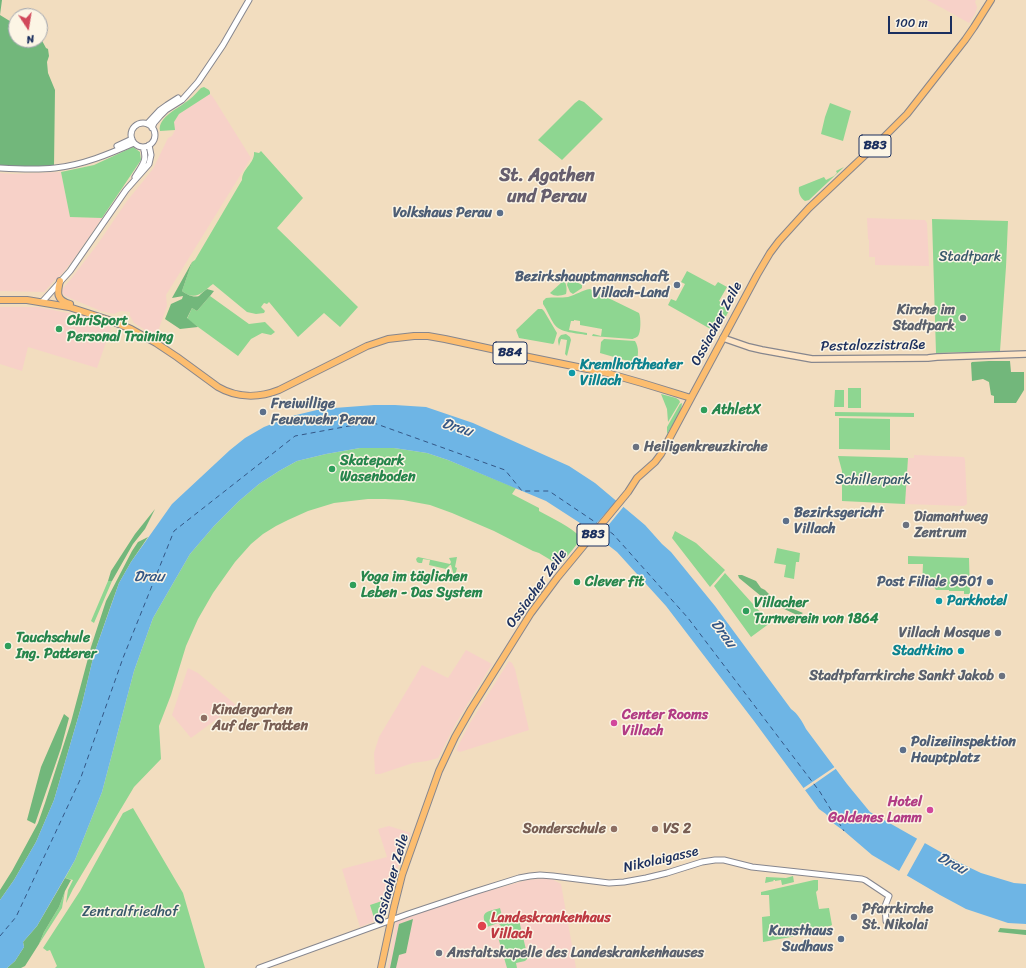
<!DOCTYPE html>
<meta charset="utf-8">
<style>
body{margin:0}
#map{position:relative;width:1026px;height:968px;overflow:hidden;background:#f2ddbf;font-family:Sriracha,sans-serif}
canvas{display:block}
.north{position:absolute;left:8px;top:8px;width:40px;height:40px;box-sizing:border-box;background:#fcf5e5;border:1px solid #a2a6af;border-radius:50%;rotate:168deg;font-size:11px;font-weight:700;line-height:16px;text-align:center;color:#1b2f5e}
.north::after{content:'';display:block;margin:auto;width:14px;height:18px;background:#d1495b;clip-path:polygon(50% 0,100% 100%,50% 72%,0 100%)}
.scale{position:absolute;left:888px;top:16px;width:64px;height:18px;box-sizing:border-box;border:2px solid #1b2f5e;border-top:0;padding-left:5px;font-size:12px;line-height:14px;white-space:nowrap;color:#1b2f5e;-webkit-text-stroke:3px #fcf5e5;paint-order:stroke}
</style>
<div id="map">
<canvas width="1026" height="968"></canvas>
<div class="north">N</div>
<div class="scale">100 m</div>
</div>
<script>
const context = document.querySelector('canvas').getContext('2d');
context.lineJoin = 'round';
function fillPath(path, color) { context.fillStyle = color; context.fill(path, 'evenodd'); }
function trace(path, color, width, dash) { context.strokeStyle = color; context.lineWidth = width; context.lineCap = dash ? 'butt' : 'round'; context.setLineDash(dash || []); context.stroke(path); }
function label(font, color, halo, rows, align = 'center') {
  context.font = font + ' Sriracha,sans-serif'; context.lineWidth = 3; context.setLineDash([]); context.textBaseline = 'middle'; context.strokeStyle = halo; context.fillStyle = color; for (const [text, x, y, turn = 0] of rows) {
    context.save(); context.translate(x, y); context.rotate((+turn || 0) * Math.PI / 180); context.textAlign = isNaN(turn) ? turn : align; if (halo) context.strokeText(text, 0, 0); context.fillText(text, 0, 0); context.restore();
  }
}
fillPath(new Path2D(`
 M 927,0 L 976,0 L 975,2 L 977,7 L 975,14 L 969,23 L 944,9 Z
 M 210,94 L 213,97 L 251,158 L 166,295 L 167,306 L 156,337 L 134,323 L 130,316 L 130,312 L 121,311 L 114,314 L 101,311 L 65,296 L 63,294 L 62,291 L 64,287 L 71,279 L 97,245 L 127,201 L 153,169 L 168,138 L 172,136 L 175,130 L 174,122 L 179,114 Z
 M 61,172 L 70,217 L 102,218 L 73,260 L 62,274 L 54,281 L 44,292 L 0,291 L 0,173 L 13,174 Z
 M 867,218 L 925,220 L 927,223 L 929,266 L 875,265 L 875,257 L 869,257 L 869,240 L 868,239 Z
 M 0,307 L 38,307 L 83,316 L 112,325 L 97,368 L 28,347 L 22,371 L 0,364 Z
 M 914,455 L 964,457 L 965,460 L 967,504 L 964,506 L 905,504 L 908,458 L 914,458 Z
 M 466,650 L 492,664 L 456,723 L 438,758 L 427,761 L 413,763 L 380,774 L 375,774 L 374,753 L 379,737 L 422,665 L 448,678 Z
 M 509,661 L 512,663 L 515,669 L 529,730 L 460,752 L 457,751 L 457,749 L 458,746 L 470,723 Z
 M 188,668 L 198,673 L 236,705 L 191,738 L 172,715 Z
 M 389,826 L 411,833 L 395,875 L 388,899 L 370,905 L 375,921 L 360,927 L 342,869 L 387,857 L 378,829 Z
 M 550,878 L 561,884 L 576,968 L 388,968 L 396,922 L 460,899 L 527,880 Z`), '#f7d1c8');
fillPath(new Path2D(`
 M 204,87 L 209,90 L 210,92 L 210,94 L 179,114 L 174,122 L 175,130 L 160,131 C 157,117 181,107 190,99 C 194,96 198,91 201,88 Z
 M 579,100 L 584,102 L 603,119 L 562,160 L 538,140 L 575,103 Z
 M 830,103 L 851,111 L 843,141 L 821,134 L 825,117 Z
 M 133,147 L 140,152 L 141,160 L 102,218 L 70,217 L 61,172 L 94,165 Z
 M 261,151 L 303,198 L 277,228 L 358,307 L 340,327 L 324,313 L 298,337 L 269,302 L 267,304 L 264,303 L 261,307 L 265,311 L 264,313 L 256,314 L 247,312 L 213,284 C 202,292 196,302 182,291 L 192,262 L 195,260 L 242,180 C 242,169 255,163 254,152 L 259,153 Z
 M 844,167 L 809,200 L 805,201 C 800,198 798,192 799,187 L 824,177 L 826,180 L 834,176 L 837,173 L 836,171 Z
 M 932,219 L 1008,221 L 1006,267 L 1000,351 L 936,353 Z
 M 687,271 L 715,286 L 718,282 L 727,287 L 719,301 L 731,307 L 719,329 L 714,331 L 668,305 L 671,299 L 676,301 L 685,284 L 681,282 Z
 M 564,281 C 567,284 567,291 566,294 C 560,296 555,297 550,293 L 562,282 Z
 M 568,281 C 573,280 578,283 582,285 L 582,288 L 573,294 L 570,292 L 567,285 Z
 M 590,289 L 639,313 C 641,317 641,333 638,336 C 637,337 633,339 632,339 L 592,336 L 593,334 L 601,336 L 602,329 L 580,325 L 580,321 L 574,320 L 574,321 L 571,321 L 569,330 L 587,333 L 587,335 C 577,333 560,333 554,324 C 550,318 547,310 543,304 L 543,301 L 546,298 C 553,297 561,298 568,297 C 576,295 582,290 590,289 Z
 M 210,296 L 249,324 L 265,322 L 275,332 L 271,335 L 262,333 L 251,339 L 238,356 L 187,319 L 192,308 L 197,311 Z
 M 538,309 L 542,309 L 544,311 L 557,333 L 554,343 L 553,344 L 519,338 L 516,330 Z
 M 566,334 L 570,337 L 571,340 L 567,356 L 565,354 L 567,340 L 561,339 L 559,346 C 558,341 557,339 561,335 Z
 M 604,339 L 635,341 C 639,347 639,357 635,363 L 600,353 L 601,342 Z
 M 848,388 L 861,388 L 861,408 L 848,408 Z
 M 835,390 L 844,390 L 844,407 L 834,407 Z
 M 661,394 L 676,398 L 679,400 L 680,402 L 668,422 L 667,409 Z
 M 682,403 L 681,411 L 667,434 L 667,427 L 680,404 Z
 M 835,412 L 914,413 L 914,417 L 835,416 Z
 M 839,418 L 890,419 L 890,450 L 839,449 Z
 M 360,448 L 394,448 L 427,453 L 448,460 L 516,488 L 512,494 L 539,508 L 539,511 C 554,519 569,526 582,538 L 565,559 L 562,562 L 559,563 L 554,562 L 539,553 L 533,551 L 494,531 L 452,513 L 430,505 L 403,500 L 385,499 L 368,499 L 334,503 L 308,511 L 288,520 L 276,526 L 263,534 L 251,544 L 235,562 L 213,593 L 198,619 L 186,646 L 171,695 L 159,726 L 161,759 L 134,787 L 73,889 L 66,903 L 68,890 L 73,880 L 65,878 L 75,860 L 102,792 L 134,671 L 153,618 L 190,554 L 214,526 L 239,501 L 259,484 L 279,471 L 297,461 L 326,454 Z
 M 838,456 L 908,458 L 905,504 L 842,501 L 842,471 Z
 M 675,531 L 696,543 L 725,570 L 710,587 L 672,538 Z
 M 777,548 L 800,553 L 799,562 L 796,562 L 794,579 L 784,577 L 786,565 L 774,563 Z
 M 908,556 L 969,558 L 970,594 L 964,594 L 964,591 L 949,591 L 949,590 L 936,590 L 934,587 L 922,587 L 923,564 L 908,564 Z
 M 418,557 L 450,564 L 451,562 L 449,558 L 457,557 L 455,567 L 457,568 L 455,576 L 454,576 L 451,565 L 450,565 L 446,569 L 429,565 L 430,560 L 423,559 L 422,563 L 419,563 L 417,562 L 416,559 Z
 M 725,573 L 770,623 L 751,637 L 714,586 Z
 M 108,581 L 112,581 L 94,623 L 91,621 Z
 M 133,808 L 183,893 L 205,968 L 55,968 L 57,966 L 50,950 L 47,951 L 43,948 L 80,891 L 123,813 Z
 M 793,876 L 794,882 L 782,885 L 781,880 L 775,881 L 775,880 L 773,880 L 774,881 L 765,883 L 766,877 L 786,878 Z
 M 814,880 L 818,880 L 818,890 L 816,892 L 819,909 L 829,908 L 832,925 L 830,926 L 802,931 L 802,935 L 763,942 L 762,917 L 770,916 L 769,895 L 761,895 L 761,892 Z
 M 65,891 L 62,908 L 39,944 L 44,932 L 59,907 Z
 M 388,899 C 386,910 386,917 375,921 L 370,905 Z
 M 500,908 L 503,920 L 518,916 L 528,958 L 525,961 L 516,963 L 517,968 L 507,968 L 498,937 L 503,935 L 501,926 L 498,923 L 487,927 C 479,911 487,912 500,908 Z`), '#8ed691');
fillPath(new Path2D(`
 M 0,0 L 2,0 L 0,15 L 13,23 L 16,24 L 16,40 L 40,40 L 40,37 L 46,48 L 48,49 L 49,56 L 47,62 L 48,73 L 55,90 L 54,166 L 0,166 Z
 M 192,262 L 182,291 C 186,294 193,298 199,296 C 201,294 204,291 207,289 L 214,291 L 210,296 L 197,311 L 192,308 L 187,318 L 198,327 L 180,329 L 165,319 L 171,304 L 182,299 L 183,296 L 172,298 Z
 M 989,361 L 1010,361 L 1011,372 L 1024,372 L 1024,390 L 1016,403 L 994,403 L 994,396 L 991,395 L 989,382 L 983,379 L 972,381 L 971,363 L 972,362 Z
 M 155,509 L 145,529 L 133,544 L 112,581 L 108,581 L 111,571 L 135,534 Z
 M 148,537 L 131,562 L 119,583 L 110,608 L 94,654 L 82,704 L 54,800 L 36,842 L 14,880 L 0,900 L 0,890 L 12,871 L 38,823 L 45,803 L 71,722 L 91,647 L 106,601 L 132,551 L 138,542 Z
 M 738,575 L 742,575 L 756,581 L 761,588 L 765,590 L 771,596 L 784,603 L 791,608 L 803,613 L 800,615 L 797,615 L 767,601 L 739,578 Z
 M 64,714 L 69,718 L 61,748 L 35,824 L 27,820 L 41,767 Z
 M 65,878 L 71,880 L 65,891 L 59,907 L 44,932 L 39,944 L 25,966 L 21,968 L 7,968 L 15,961 L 24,947 L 23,942 L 37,926 Z
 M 413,919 L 406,953 L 399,955 L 396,968 L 390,968 L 399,924 Z
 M 1000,928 L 1026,930 L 1026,935 L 998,932 Z`), '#72b77b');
fillPath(new Path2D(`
 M 374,405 L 395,405 L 426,407 L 473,423 L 569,466 L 595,483 L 645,525 L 662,544 L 671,552 L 715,606 L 791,709 C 798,714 802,721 806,729 L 847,784 L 870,812 L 960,863 L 981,873 L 1014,883 L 1026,884 L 1026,924 L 1008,923 L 966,909 L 940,895 L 872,855 L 844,831 L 833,823 L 826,814 L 819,809 L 754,721 L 666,606 L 617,552 L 580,523 L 546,501 L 448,460 L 427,453 L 394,448 L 360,448 L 326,454 L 297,461 L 279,471 L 259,484 L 239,501 L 214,526 L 190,554 L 153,618 L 134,671 L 102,792 L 75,860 L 37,926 L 23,942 L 24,947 L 15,961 L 7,968 L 0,968 L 0,900 L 14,880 L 36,842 L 54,800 L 82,704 L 94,654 L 119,583 L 131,562 L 172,504 L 230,450 L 245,438 L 264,427 L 292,416 L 321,409 Z`), '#6eb5e5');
fillPath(new Path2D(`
 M 618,499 L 625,505 L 597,539 L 589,532 Z
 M 836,766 L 837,768 L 804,791 L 802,789 Z
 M 918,837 L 926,841 L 906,877 L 898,873 Z`), '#f2ddbf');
trace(new Path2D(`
 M 603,527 L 613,534 L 688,618 L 820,792 L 844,831
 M 0,936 L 16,917 L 80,780 L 123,658 L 174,531 L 295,436 L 371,422 L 505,470 L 522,491 L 549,491 L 598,524`), '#345786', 1, [5, 4]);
const tertiary = new Path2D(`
 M131 135a12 12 0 1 1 24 0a12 12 0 1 1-24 0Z
 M 147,124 L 160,110 L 167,105 L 178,98
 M 152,128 L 154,123 L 160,116 L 166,110 L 182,100 L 198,82 L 223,45 L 242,12 L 249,0
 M 117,146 L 132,139
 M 0,168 C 18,169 37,170 55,168 C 83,165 109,154 134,143
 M 135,177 C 142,165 148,161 143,147
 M 42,302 L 70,271 L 126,190 L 149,164 L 151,155 L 149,145
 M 259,968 L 408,914 L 474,892 L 519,878 L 530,876 L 540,875 L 553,876 L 609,883 L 624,882 L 646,878 L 667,873 L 702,862 L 715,860 L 724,860 L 752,867 L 862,879 L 865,880 L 889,896 L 885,906 L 886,921`);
const secondary = new Path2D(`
 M 723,338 L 749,347 L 762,350 L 812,359 L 928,358 L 937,357 L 1026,354`);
const primary = new Path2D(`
 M 60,281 C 57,293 56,300 70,304
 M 0,300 L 27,300 L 69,307 L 109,320 L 131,329 L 156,343 L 177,357 L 218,387 C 237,398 259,398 279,390 L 367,346 L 388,339 L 414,336 L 428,336 L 445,339 L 519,355 L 607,373 L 642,383 L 691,398
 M 381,968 L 394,907 L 402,875 L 439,771 L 455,737 L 471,709 L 531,613 L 557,578 L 628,492 L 637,478 L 655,462 L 661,454 L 757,275 L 770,253 L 779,241 L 809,208 L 882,139 L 907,114 L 965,40 L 974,27 L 991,0`);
trace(tertiary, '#86868e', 7);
trace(secondary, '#86868e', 8);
trace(primary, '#86868e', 8);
trace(tertiary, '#fff', 5);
trace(secondary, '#fee5c5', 5.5);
trace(primary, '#fcbd6f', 6);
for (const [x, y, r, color] of [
 [500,213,4,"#5c6f8a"],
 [677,285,4,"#5c6f8a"],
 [963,318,4,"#6b7280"],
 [59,329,4,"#2e9e5b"],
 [572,373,4,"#0f9aa8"],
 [704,410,4,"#2e9e5b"],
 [263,412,4,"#5c6f8a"],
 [636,447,4,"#6b7280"],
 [332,469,4,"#2e9e5b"],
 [786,521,4,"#5c6f8a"],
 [906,525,4,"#6b7280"],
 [577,582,4,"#2e9e5b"],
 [990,582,4,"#5c6f8a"],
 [353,585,4,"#2e9e5b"],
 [939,601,4,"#0f9aa8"],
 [746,611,4,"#2e9e5b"],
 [998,633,4,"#6b7280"],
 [8,646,4,"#2e9e5b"],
 [961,651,4,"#0f9aa8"],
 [1002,676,4,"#6b7280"],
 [204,718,4,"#8d6e63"],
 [614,723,4,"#d1479c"],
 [903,750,4,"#5c6f8a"],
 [930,810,4,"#d1479c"],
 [614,829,4,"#8d6e63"],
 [655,829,4,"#8d6e63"],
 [854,917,4,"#6b7280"],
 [482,926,5,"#e0444e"],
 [841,939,4,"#5c6f8a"],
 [439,953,4,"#6b7280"]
]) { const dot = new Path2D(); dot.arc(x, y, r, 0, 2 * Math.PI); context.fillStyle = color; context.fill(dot); trace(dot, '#fcf5e5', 1.5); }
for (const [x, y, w] of [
 [875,146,32],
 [510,353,34],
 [593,535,32]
]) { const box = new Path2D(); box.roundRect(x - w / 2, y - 11, w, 22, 3); context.fillStyle = '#fcf5e5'; context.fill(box); trace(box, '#1b2f5e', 1); }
label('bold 13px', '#1b2f5e', null, [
 ["B83",875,146],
 ["B84",510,353],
 ["B83",593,535]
]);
label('bold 14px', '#4e5e75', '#fcf5e5', [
 ["Volkshaus Perau",492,213],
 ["Bezirkshauptmannschaft",669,277],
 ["Villach-Land",669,293],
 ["Freiwillige",271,404,"left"],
 ["Feuerwehr Perau",271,420,"left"],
 ["Bezirksgericht",794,513,"left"],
 ["Villach",794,529,"left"],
 ["Post Filiale 9501",982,582],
 ["Polizeiinspektion",911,742,"left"],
 ["Hauptplatz",911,758,"left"],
 ["Kunsthaus",833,931],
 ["Sudhaus",833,947]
], 'right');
label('14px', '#38596b', '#fcf5e5', [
 ["Stadtpark",970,257],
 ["Schillerpark",873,480],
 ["Zentralfriedhof",130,912]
]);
label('bold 14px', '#5b616d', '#fcf5e5', [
 ["Kirche im",955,310,"right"],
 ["Stadtpark",955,326,"right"],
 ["Heiligenkreuzkirche",644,447],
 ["Diamantweg",914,517],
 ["Zentrum",914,533],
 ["Villach Mosque",990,633,"right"],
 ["Stadtpfarrkirche Sankt Jakob",994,676,"right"],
 ["Pfarrkirche",862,909],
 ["St. Nikolai",862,925],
 ["Anstaltskapelle des Landeskrankenhauses",447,953]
], 'left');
label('bold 14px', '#27864d', '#fcf5e5', [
 ["ChriSport",67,321],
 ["Personal Training",67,337],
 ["AthletX",712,410],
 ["Skatepark",340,461],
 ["Wasenboden",340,477],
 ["Yoga im täglichen",361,577],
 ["Leben - Das System",361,593],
 ["Clever fit",585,582],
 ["Villacher",754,603],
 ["Turnverein von 1864",754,619],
 ["Tauchschule",16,638],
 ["Ing. Patterer",16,654]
], 'left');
label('14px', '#1b2f5e', '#fcf5e5', [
 ["Ossiacher Zeile",717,324,-62],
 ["Pestalozzistraße",873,346,-1],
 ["Ossiacher Zeile",537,589,-54],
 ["Nikolaigasse",661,860,-13],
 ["Ossiacher Zeile",392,879,-74]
]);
label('bold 14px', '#0d838f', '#fcf5e5', [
 ["Kremlhoftheater",580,365],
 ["Villach",580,381],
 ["Parkhotel",947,601],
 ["Stadtkino",953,651,"right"]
], 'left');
label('bold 14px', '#785e54', '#fcf5e5', [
 ["Kindergarten",212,710],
 ["Auf der Tratten",212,726],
 ["Sonderschule",606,829,"right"],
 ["VS 2",663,829]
], 'left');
label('bold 14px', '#b23c85', '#fcf5e5', [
 ["Center Rooms",622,715],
 ["Villach",622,731],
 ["Hotel",922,802,"right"],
 ["Goldenes Lamm",922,818,"right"]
], 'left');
label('bold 14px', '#be3a42', '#fcf5e5', [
 ["Landeskrankenhaus",491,918],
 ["Villach",491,934]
], 'left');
label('italic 15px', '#345786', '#fcf5e5', [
 ["Drau",457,428,17],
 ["Drau",149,577],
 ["Drau",723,634,53],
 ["Drau",952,864,27]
]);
label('bold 18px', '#665e6d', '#fcf5e5', [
 ["St. Agathen",547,176],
 ["und Perau",547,197]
]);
</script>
